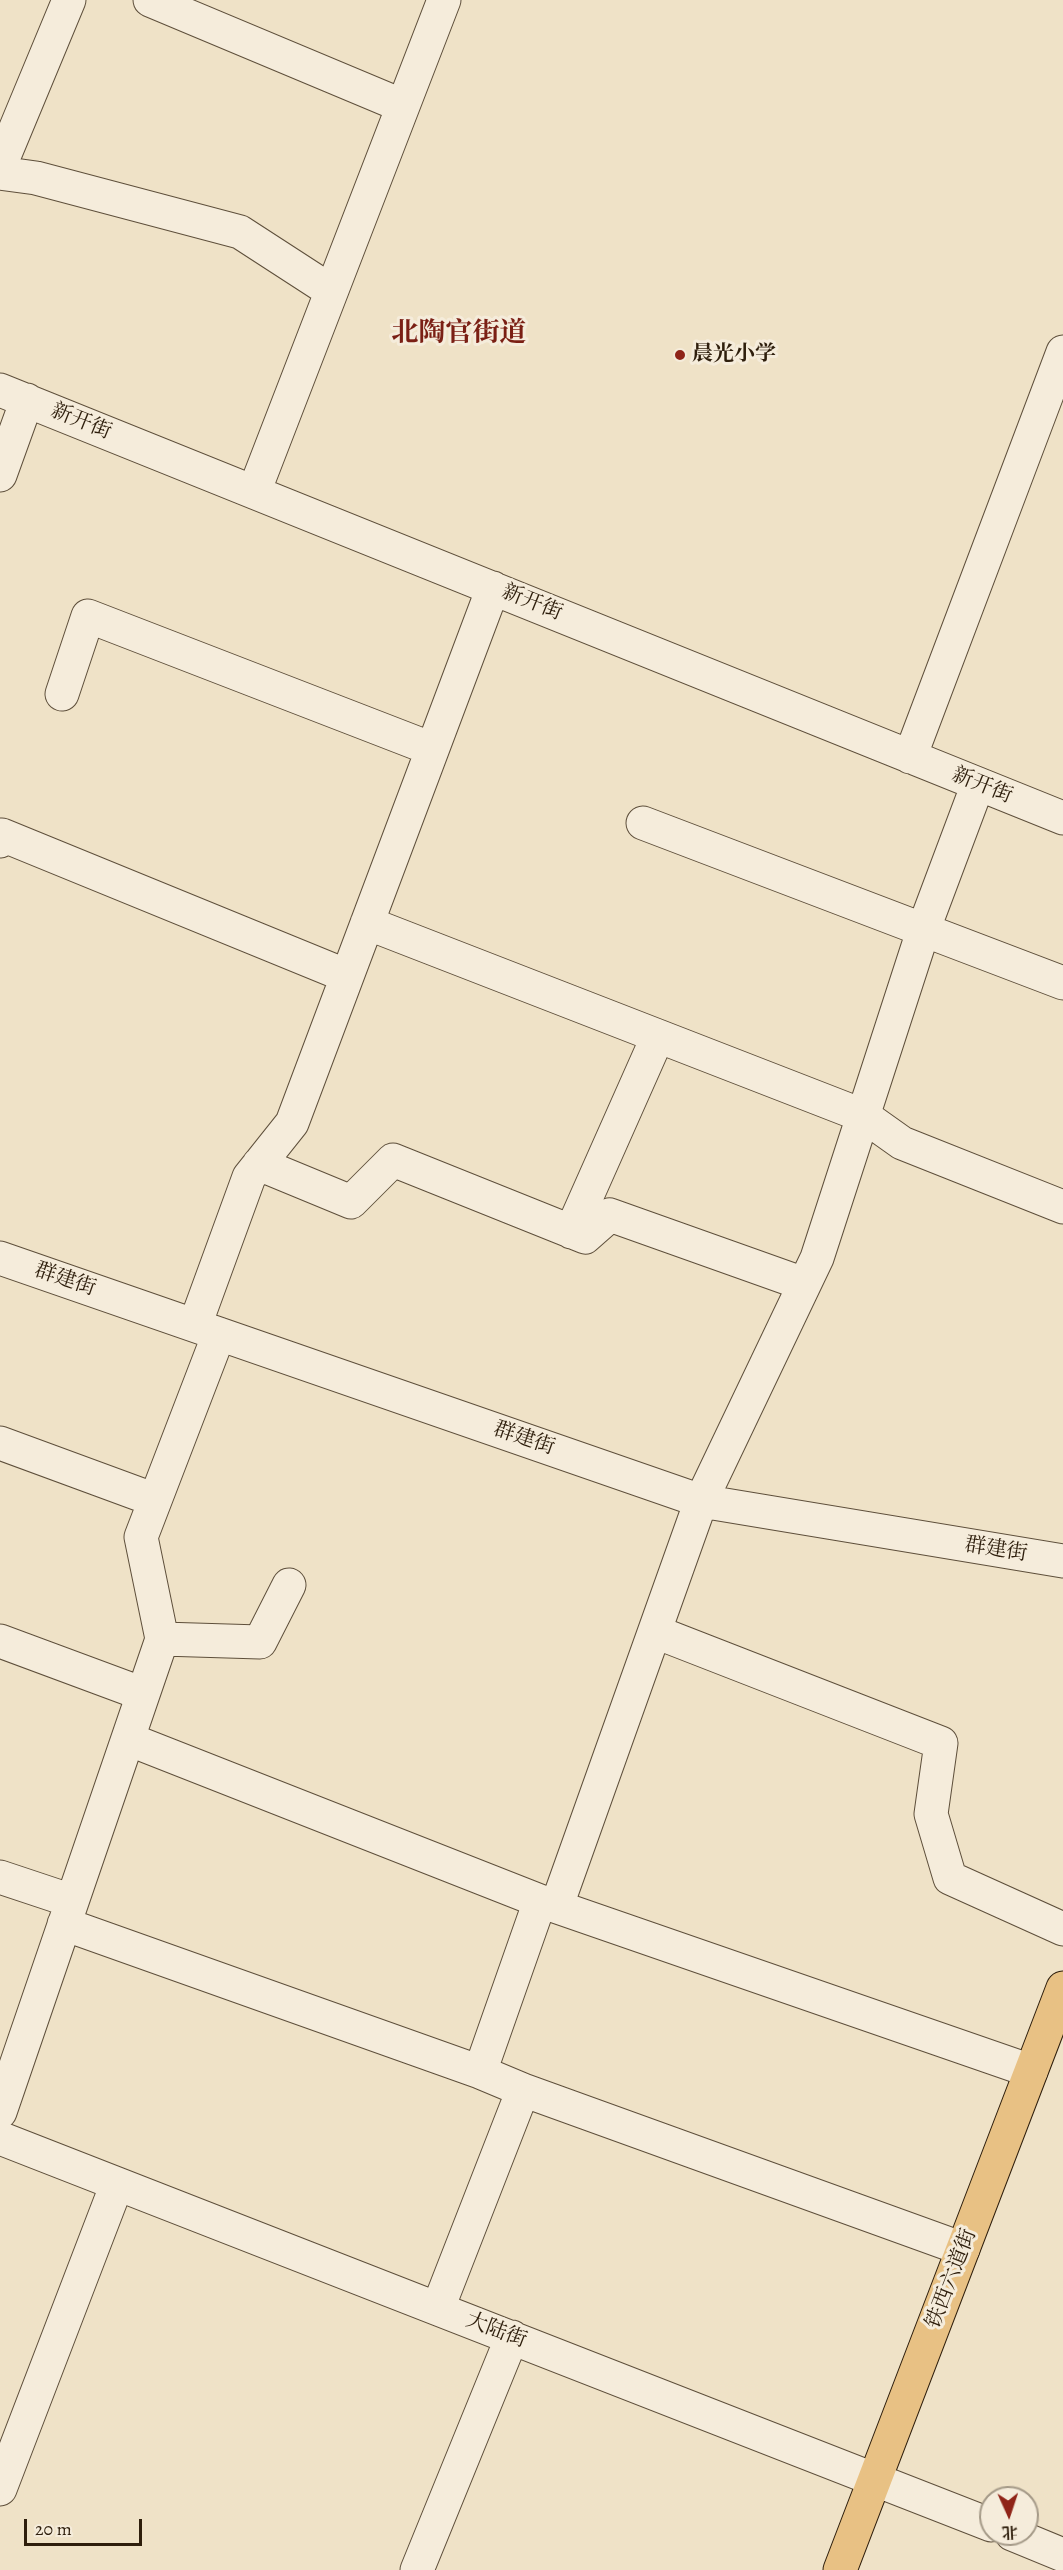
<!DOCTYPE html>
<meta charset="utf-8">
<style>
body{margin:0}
#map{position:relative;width:1063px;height:2570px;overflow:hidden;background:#efe2c7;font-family:Alegreya,"Noto Serif SC",serif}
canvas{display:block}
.north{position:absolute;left:979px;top:2486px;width:60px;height:60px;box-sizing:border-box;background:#f5ecdb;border:2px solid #a59a88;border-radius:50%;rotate:177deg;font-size:16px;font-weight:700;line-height:24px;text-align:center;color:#2e1e0c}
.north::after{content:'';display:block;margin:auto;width:21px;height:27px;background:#8f2418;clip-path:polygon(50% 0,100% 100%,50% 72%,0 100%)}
.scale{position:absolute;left:24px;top:2519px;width:118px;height:27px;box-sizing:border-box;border:3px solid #2e1e0c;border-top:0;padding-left:8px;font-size:18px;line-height:21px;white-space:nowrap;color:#2e1e0c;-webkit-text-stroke:4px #f5ecdb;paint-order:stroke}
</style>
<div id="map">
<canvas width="1063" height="2570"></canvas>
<div class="north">北</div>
<div class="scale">20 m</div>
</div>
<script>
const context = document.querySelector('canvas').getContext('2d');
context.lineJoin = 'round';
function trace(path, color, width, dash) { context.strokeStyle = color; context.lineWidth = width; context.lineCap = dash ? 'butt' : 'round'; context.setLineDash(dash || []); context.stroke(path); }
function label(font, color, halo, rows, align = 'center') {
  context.font = font + ' Alegreya,"Noto Serif SC",serif'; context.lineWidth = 6; context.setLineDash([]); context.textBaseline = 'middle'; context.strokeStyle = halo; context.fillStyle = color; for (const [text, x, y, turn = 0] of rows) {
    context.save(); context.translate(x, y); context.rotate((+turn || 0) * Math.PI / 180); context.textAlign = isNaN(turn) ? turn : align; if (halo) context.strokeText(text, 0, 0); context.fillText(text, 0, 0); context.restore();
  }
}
const minor = new Path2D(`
 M 150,0 L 403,106
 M 0,166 L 69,0
 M 0,173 L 36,178 L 240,232 L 331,291
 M 0,390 L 1063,818
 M 0,475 L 27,400
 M 254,492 L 444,0
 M 62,694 L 88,616 L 432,749
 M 910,757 L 1063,352
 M 643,823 L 1063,983
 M 0,841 L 2,835 L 347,976
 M 367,923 L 864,1116 L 902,1143 L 1063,1207
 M 259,1164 L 351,1202 L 393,1160 L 585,1237 L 610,1215 L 804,1284
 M 571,1232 L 658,1036
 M 0,1258 L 701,1501 L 1063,1561
 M 195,1325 L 249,1177 L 292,1123 L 493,588
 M 0,1443 L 155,1500
 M 656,1632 L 941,1743 L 931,1814 L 950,1878 L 1063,1929
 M 162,1639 L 260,1642 L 289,1585
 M 0,1641 L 143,1694
 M 128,1739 L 540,1901 L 1031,2071
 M 0,1877 L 72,1901
 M 557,1905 L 701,1501 L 817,1258 L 924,928 L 978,784
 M 64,1924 L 480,2072
 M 523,2090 L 963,2249
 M 0,2112 L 162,1639 L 141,1537 L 219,1334
 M 0,2138 L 991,2525
 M 438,2308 L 523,2090 L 480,2072 L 540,1901
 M 0,2489 L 117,2184
 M 1012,2534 L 1063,2555
 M 417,2570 L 512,2337`);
const major = new Path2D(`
 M 840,2570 L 1063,1988`);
trace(minor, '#5e4f3b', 35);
trace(major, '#2e1e0c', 35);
trace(minor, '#f5ecdb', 33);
trace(major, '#e8c184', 33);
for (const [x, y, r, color] of [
 [680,355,6,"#8f2418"]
]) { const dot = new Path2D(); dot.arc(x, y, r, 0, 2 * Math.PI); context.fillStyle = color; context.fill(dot); trace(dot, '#f5ecdb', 2); }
label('bold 21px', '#2e1e0c', '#f5ecdb', [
 ["晨光小学",692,355]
], 'left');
label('21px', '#2e1e0c', '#f5ecdb', [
 ["新开街",81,422,22],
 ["新开街",532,603,22],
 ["新开街",982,786,22],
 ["群建街",65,1280,19],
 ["群建街",524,1439,19],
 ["群建街",996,1550,9],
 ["铁西六道街",952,2279,-69],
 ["大陆街",496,2331,21]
]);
label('bold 27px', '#7a1f14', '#f5ecdb', [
 ["北陶官街道",459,334]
]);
</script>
